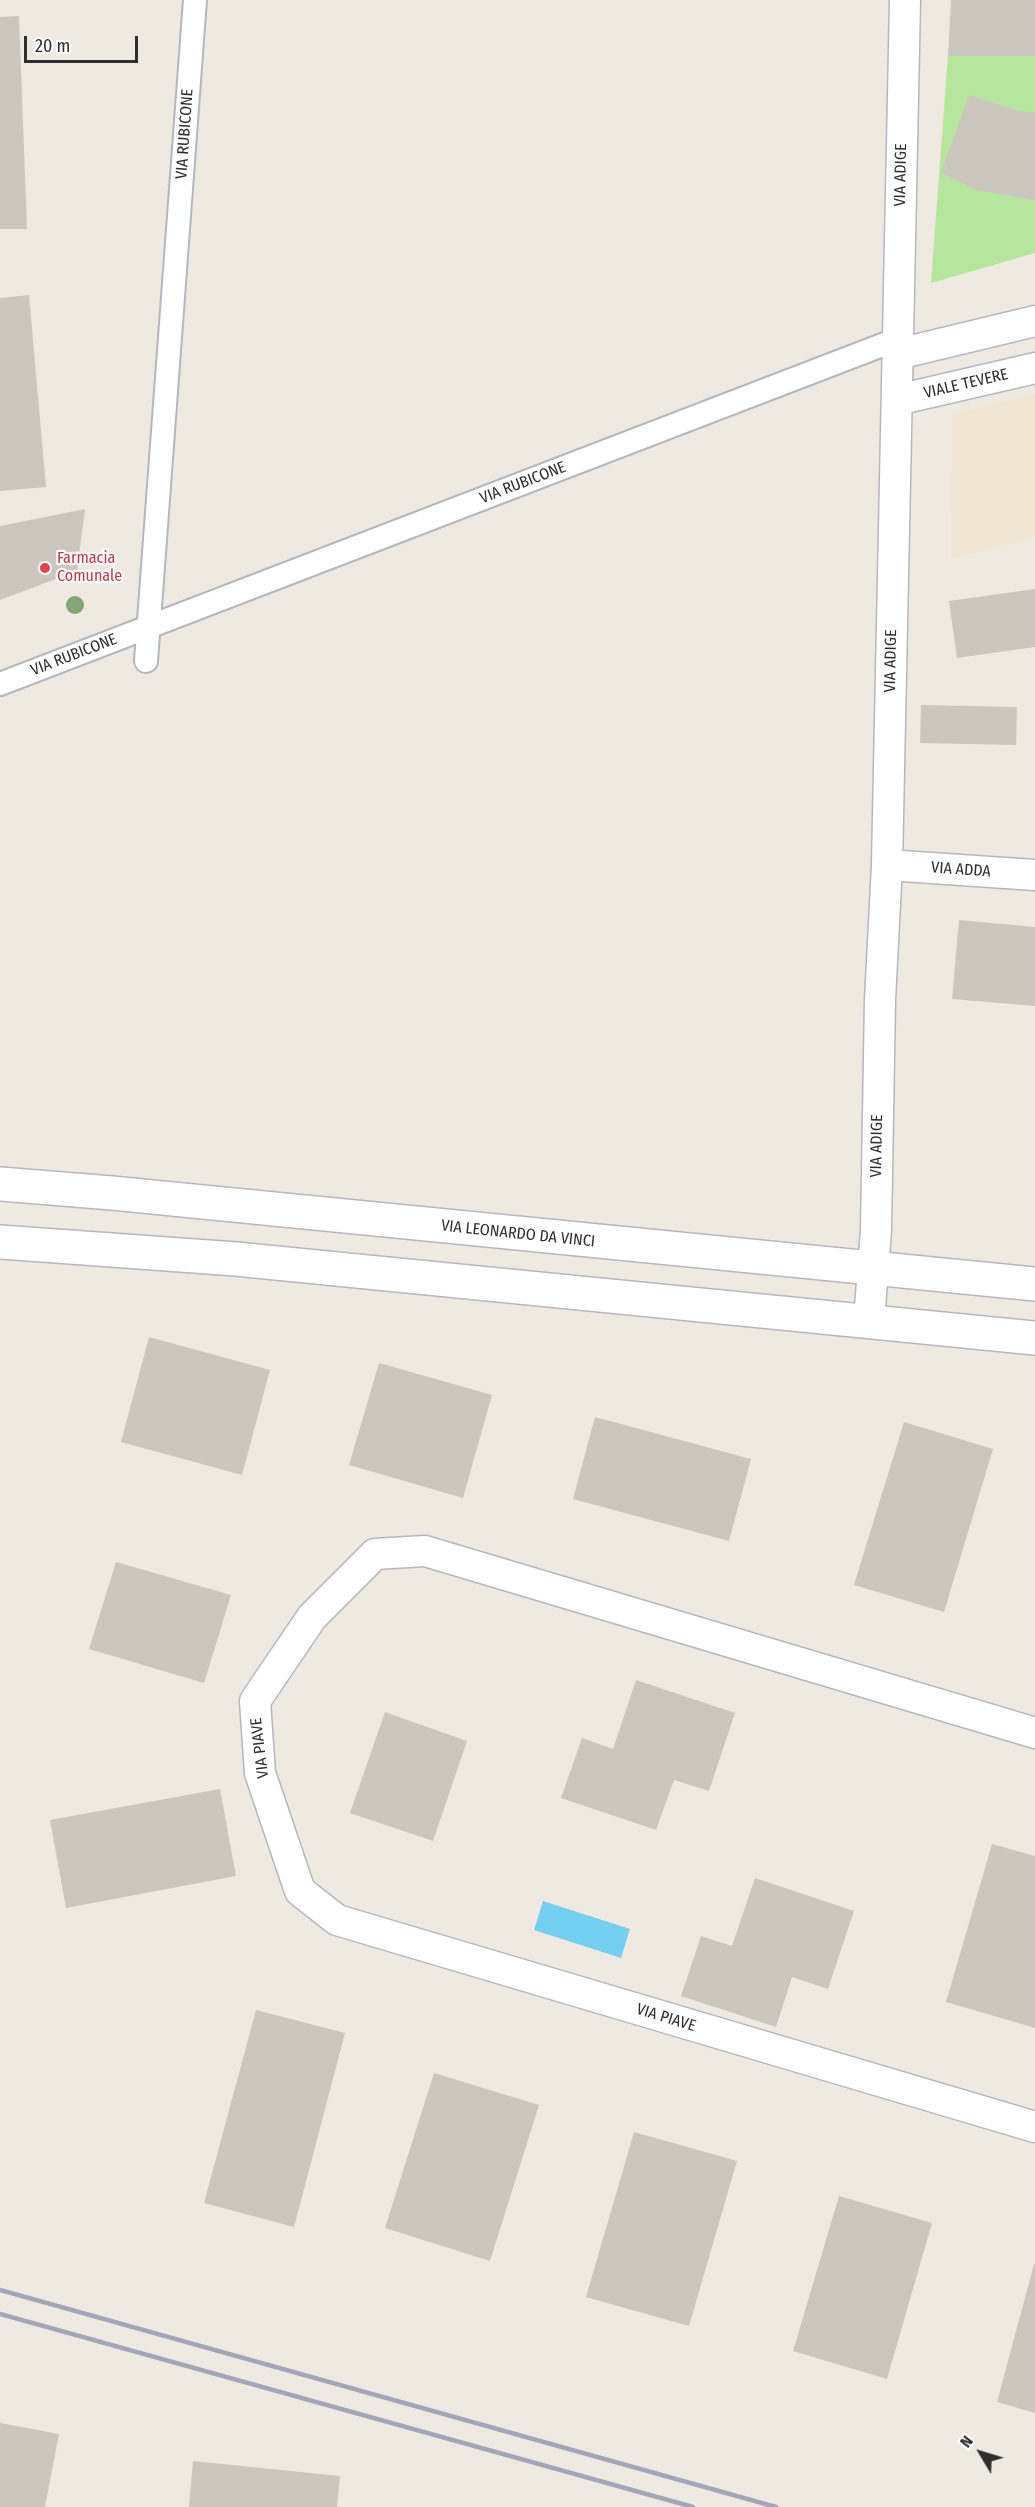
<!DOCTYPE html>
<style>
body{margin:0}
#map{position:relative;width:1035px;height:2507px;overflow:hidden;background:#efe9e1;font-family:"Fira Sans Condensed",sans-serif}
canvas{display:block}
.north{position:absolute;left:951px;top:2423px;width:60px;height:60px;-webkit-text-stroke:4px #fff;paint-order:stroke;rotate:308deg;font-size:16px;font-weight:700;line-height:24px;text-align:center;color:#2e2e2e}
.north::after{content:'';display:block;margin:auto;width:21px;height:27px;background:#2e2e2e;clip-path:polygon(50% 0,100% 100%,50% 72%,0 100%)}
.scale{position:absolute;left:24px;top:36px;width:114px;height:27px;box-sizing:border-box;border:3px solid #2e2e2e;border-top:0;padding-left:8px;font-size:18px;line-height:21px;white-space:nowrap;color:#2e2e2e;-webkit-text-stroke:4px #fff;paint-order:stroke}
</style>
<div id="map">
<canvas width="1035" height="2507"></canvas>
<div class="north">N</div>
<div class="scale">20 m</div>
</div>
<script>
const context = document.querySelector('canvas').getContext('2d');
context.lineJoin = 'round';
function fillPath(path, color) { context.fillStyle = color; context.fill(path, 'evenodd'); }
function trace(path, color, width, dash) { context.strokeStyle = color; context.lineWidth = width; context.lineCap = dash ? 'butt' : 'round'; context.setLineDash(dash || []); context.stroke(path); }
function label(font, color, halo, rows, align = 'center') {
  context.font = font + ' "Fira Sans Condensed",sans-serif'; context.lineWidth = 4.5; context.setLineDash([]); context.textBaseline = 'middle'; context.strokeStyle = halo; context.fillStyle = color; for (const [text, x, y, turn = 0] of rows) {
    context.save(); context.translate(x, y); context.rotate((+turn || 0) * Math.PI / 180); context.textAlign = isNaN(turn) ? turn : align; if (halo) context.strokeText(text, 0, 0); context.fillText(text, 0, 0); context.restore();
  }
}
fillPath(new Path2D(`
 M 1035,394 L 1035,537 L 951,559 L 952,414 Z`), '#f0e6d1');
fillPath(new Path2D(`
 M 948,56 L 1035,56 L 1035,253 L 931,283 Z`), '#b6e59e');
fillPath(new Path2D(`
 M 543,1901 L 630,1929 L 621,1958 L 534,1930 Z`), '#75cff0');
fillPath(new Path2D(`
 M 951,0 L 1035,0 L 1035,56 L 948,56 Z
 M 19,16 L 27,229 L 0,229 L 0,17 Z
 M 969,95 L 1019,111 L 1035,112 L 1035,200 L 976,190 L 941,173 Z
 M 29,295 L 46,487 L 0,491 L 0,298 Z
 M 85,509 L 77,571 L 0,600 L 0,526 Z
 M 1035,589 L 1035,647 L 957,658 L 949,601 Z
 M 921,705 L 1017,707 L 1016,745 L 920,743 Z
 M 959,920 L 1035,927 L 1035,1006 L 952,999 Z
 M 149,1337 L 270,1370 L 242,1475 L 121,1442 Z
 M 379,1363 L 492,1395 L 463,1498 L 349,1465 Z
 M 595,1417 L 751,1459 L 729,1541 L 573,1499 Z
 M 904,1422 L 993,1449 L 944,1612 L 854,1585 Z
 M 116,1562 L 231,1595 L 204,1683 L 89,1649 Z
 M 636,1680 L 735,1713 L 709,1791 L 674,1780 L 656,1830 L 561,1798 L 582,1738 L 613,1749 Z
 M 385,1712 L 467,1741 L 433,1841 L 350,1813 Z
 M 220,1789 L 236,1876 L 66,1908 L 50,1820 Z
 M 992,1844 L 1035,1856 L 1035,2028 L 946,2002 Z
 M 755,1878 L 854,1911 L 828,1989 L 792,1977 L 776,2027 L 681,1996 L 701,1936 L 732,1946 Z
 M 256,2010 L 345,2033 L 294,2227 L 204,2203 Z
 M 434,2073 L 539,2105 L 490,2261 L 385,2228 Z
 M 634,2132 L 737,2161 L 689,2326 L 586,2297 Z
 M 839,2196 L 932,2223 L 887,2379 L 793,2351 Z
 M 1034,2264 L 1035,2264 L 1035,2413 L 997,2402 Z
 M 0,2423 L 59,2434 L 45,2507 L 0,2507 Z
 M 193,2461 L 340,2476 L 337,2507 L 189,2507 Z`), '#cbc7bf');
const pedestrian = new Path2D(`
 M 146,661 L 195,0
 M 0,684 L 898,339`);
const minor = new Path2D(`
 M 898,354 L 1035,321
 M 897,400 L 1035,368
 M 887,865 L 1035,875
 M 869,1321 L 876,1230 L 880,1000 L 887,865 L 905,0
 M 1035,1733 L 425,1551 L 375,1554 L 312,1617 L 255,1701 L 260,1773 L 300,1891 L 337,1920 L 1035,2127`);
const tertiary = new Path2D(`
 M 0,1184 L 112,1193 L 1035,1284
 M 0,1242 L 236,1259 L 1035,1338`);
trace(pedestrian, '#b4b7c1', 26);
trace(minor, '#b4b7c1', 33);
trace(tertiary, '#b4b7c1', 36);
trace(pedestrian, '#fff', 22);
trace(minor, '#fff', 30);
trace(tertiary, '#fff', 33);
trace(new Path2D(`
 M 0,2290 L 776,2507
 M 0,2314 L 693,2507`), '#a3a6b8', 4.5);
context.fillStyle = '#84a574';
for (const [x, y] of [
 [75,605]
]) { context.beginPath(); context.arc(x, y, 9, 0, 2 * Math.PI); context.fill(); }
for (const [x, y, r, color] of [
 [45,568,6,"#e0444e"]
]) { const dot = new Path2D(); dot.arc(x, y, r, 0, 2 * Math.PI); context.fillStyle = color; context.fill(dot); trace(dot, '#fff', 2); }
label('16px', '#2e2e2e', '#fff', [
 ["VIA RUBICONE",185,134,-86],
 ["VIA ADIGE",901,175,-89],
 ["VIALE TEVERE",966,384,-13],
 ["VIA RUBICONE",523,483,-21],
 ["VIA RUBICONE",74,655,-21],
 ["VIA ADIGE",891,661,-89],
 ["VIA ADDA",961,870,4],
 ["VIA ADIGE",877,1146,-89],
 ["VIA LEONARDO DA VINCI",518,1234,6],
 ["VIA PIAVE",260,1748,-97],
 ["VIA PIAVE",666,2018,17]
]);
label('16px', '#be3a42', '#fff', [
 ["Farmacia",57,559],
 ["Comunale",57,577]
], 'left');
</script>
